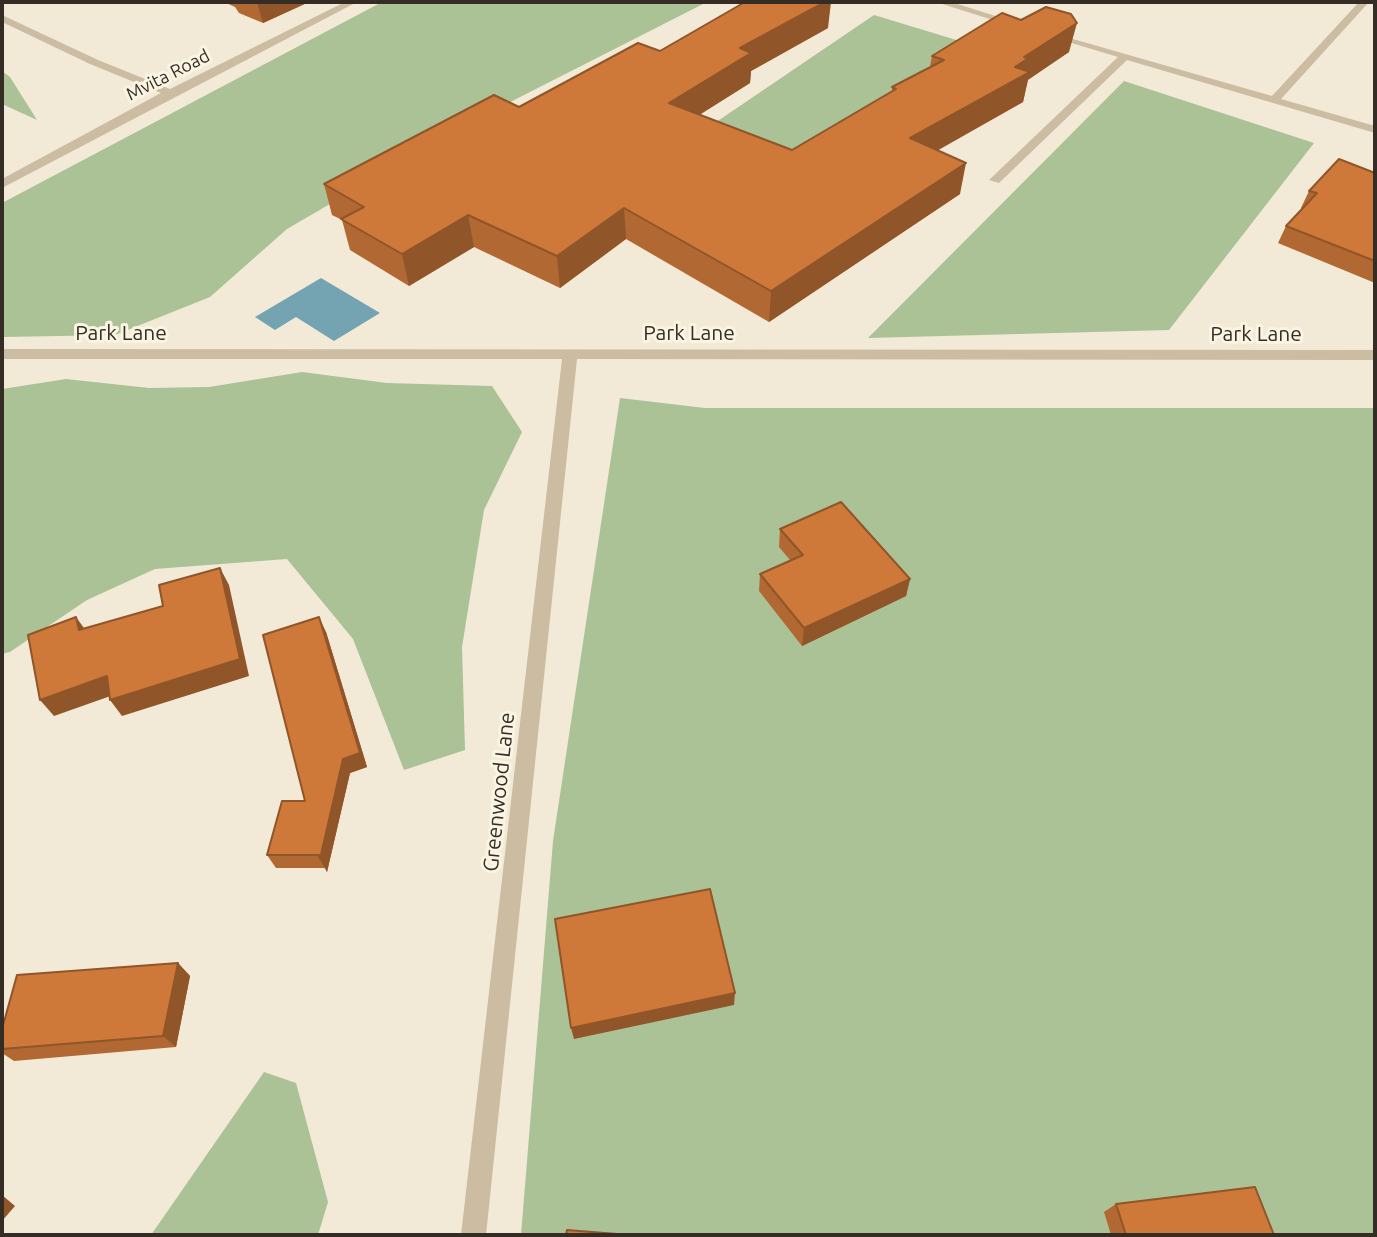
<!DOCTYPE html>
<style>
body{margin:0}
#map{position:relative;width:1377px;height:1237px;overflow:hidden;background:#f2ead7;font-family:Ubuntu,sans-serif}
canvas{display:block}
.frame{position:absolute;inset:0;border:4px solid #352d25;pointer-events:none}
</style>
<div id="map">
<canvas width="1377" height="1237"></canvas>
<div class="frame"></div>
</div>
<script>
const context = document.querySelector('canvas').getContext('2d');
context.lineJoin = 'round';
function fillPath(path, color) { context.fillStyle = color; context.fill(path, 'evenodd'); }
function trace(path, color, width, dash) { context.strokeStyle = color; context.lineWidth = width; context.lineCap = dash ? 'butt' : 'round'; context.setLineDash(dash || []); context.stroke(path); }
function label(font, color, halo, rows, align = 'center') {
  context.font = font + ' Ubuntu,sans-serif'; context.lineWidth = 6; context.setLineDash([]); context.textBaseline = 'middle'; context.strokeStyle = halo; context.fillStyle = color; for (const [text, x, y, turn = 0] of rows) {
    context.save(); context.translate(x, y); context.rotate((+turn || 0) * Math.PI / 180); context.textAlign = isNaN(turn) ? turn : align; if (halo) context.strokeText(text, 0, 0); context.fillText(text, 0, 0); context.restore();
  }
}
fillPath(new Path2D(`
 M 382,2 L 707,2 L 469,123 L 287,229 L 210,297 L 115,335 L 2,337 L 2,203 Z
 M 874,15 L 963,42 L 786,170 L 700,133 Z
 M 2,71 L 10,77 L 37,120 L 2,104 Z
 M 1124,81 L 1314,143 L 1169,330 L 868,338 Z
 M 302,372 L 387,383 L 492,386 L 522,432 L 484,510 L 462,647 L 465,750 L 404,770 L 353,639 L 287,559 L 155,569 L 87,600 L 10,652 L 2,654 L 2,389 L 66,379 L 149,388 L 209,387 Z
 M 620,398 L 705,408 L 1375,408 L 1375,1235 L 521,1235 L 553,841 Z
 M 264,1072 L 296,1083 L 328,1202 L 318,1235 L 151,1235 Z`), '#abc296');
fillPath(new Path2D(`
 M 321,278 L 380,313 L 334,341 L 296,317 L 275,330 L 255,317 Z`), '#74a3b1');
fillPath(new Path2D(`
 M 345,2 L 357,2 L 2,188 L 2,179 L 161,93 L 90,64 L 2,22 L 2,15 L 98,60 L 170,89 Z
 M 936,2 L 951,2 L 1024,25 L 1015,27 Z
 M 1359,2 L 1369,2 L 1281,99 L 1375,126 L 1375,133 L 1127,60 L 999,183 L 989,180 L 1118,57 L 1045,35 L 1045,31 L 1272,96 Z
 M 2,349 L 1375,350 L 1375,360 L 577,359 L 486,1235 L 461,1235 L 562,359 L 2,359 Z`), '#cbbca2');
fillPath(new Path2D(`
 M 224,2 L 309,2 L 263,23 L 239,13 L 235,7 Z
 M 828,28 L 751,71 L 750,83 L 699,115 L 792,150 L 892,92 L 892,87 L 930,67 L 932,56 L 1069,52 L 1028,79 L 1023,102 L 937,150 L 960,194 L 769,322 L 626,239 L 560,288 L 474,247 L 409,286 L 350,250 L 342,220 L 332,215 L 324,184 L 660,51 Z
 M 1375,173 L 1375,283 L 1278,243 L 1286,226 L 1303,209 L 1301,208 L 1309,191 Z
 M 780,529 L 910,579 L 906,596 L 802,646 L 759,591 L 760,574 L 790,560 L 779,547 Z
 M 326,632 L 367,767 L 350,773 L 327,872 L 325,868 L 276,868 L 267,855 L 305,801 Z
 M 178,963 L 190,976 L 176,1047 L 14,1061 L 2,1053 L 2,1029 Z
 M 1116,1204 L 1274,1235 L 1111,1235 L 1104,1212 Z`), '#b16832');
fillPath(new Path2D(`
 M 257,2 L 309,2 L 263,23 Z
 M 825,2 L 831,2 L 828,28 L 751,71 L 750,83 L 669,134 L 669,103 L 740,48 Z
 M 1077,23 L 1069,52 L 1028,80 L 1023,102 L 905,169 L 910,138 L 1015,67 L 1024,57 Z
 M 966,163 L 960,194 L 769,322 L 771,291 Z
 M 624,208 L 626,239 L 560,288 L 557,256 Z
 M 468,215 L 474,247 L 409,286 L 402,254 Z
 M 220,568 L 229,585 L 249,676 L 122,716 L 110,700 Z
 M 910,579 L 906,596 L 802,646 L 804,628 Z
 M 76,617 L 89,635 L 79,630 Z
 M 319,617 L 326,632 L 367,767 L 350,773 L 327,872 L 320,859 L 343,759 Z
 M 107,676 L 119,693 L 54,716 L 40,700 Z
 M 178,963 L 190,976 L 176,1047 L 163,1036 Z
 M 735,993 L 734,1005 L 574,1039 L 571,1028 Z
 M 2,1195 L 15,1206 L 2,1221 Z`), '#905529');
const building = new Path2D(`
 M 745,2 L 825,2 L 740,48 L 751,53 L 669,103 L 792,150 L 896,89 L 892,87 L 944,60 L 932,56 L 1002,13 L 1021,20 L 1046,7 L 1071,14 L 1077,23 L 1024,57 L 1027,59 L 1015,67 L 1030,72 L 910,138 L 966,163 L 771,291 L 624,208 L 557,256 L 468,215 L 402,254 L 341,219 L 364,207 L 324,184 L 494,95 L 519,107 L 638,43 L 660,51 Z
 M 1339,159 L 1375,173 L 1375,261 L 1286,226 L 1317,193 L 1309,191 Z
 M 841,502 L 910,579 L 804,628 L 760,574 L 803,555 L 780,529 Z
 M 220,568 L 240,659 L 110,700 L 107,676 L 40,700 L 28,635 L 76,617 L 79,630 L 163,606 L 159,585 Z
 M 319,617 L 360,753 L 343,759 L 320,859 L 319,855 L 267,855 L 282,801 L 305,801 L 263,635 Z
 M 710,889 L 735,993 L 571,1028 L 555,919 Z
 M 178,963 L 163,1036 L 2,1049 L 2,1029 L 17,975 Z
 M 1255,1187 L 1274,1235 L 1126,1235 L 1116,1204 Z
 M 567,1230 L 630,1235 L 566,1235 Z`);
fillPath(building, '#ce793a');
trace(building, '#905529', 2);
label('18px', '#352d25', '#faf4e3', [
 ["Mvita Road",168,75,-27]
]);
label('21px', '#352d25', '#faf4e3', [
 ["Park Lane",121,333],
 ["Park Lane",689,333],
 ["Park Lane",1256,334],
 ["Greenwood Lane",499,792,-84]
]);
</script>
